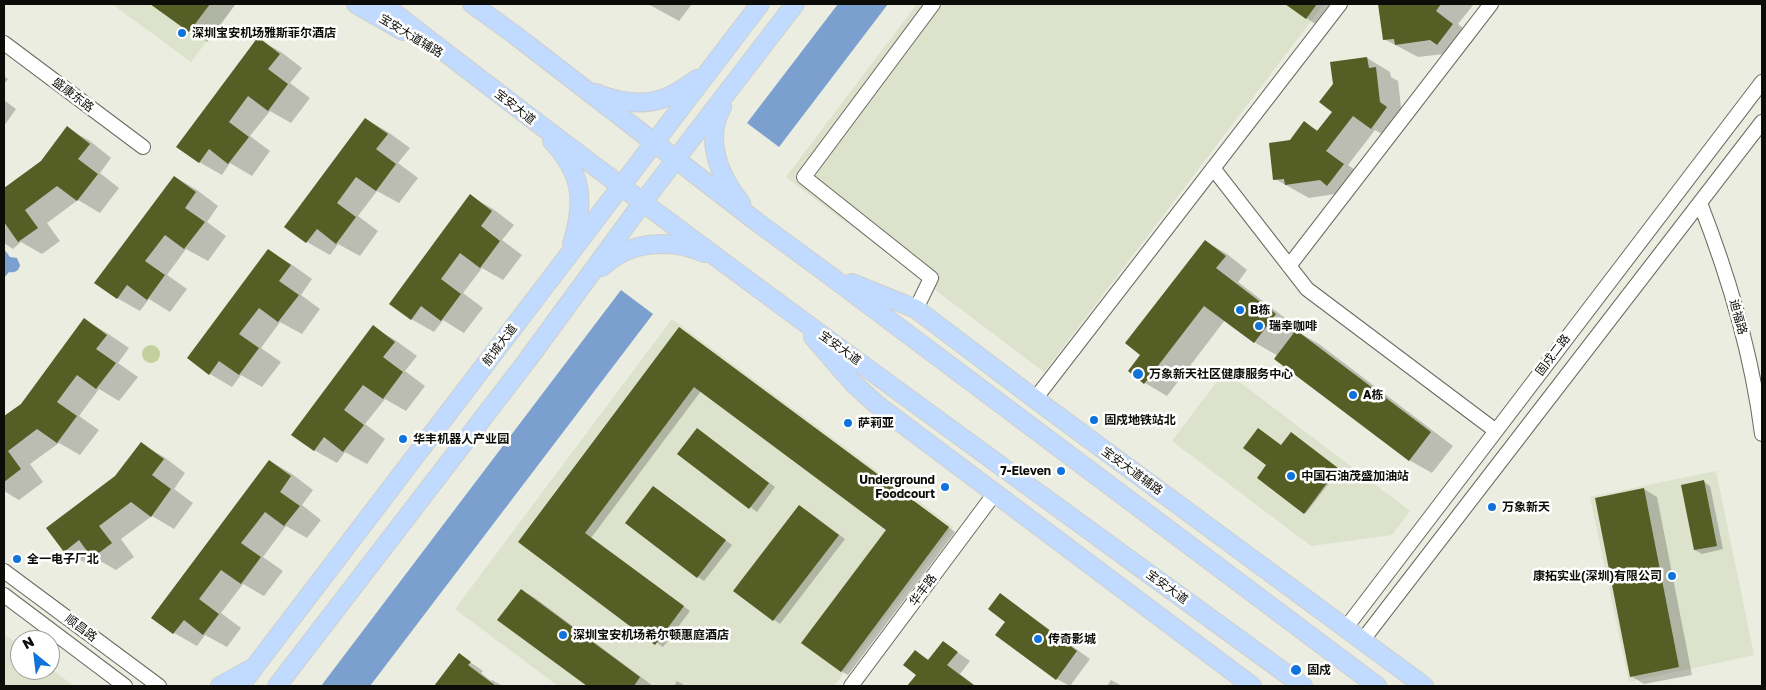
<!DOCTYPE html>
<meta charset="utf-8">
<style>
body{margin:0}
#map{position:relative;width:1766px;height:690px;overflow:hidden;background:#eaeddf;font-family:"Golos Text",sans-serif}
canvas{display:block}
.frame{position:absolute;inset:0;border:5px solid #0c0d08;pointer-events:none}
.north{position:absolute;left:10px;top:630px;width:50px;height:50px;box-sizing:border-box;background:#fff;border:1px solid #9e9e9c;border-radius:50%;rotate:331deg;font-size:14px;font-weight:700;line-height:20px;text-align:center;color:#0c0d08}
.north::after{content:'';display:block;margin:auto;width:18px;height:22px;background:#1073db;clip-path:polygon(50% 0,100% 100%,50% 72%,0 100%)}
</style>
<div id="map">
<canvas width="1766" height="690"></canvas>
<div class="frame"></div>
<div class="north">N</div>
</div>
<script>
const context = document.querySelector('canvas').getContext('2d');
context.lineJoin = 'round';
function fillPath(path, color) { context.fillStyle = color; context.fill(path, 'evenodd'); }
function trace(path, color, width, dash) { context.strokeStyle = color; context.lineWidth = width; context.lineCap = dash ? 'butt' : 'round'; context.setLineDash(dash || []); context.stroke(path); }
function label(font, color, halo, rows, align = 'center') {
  context.font = font + ' "Golos Text","Noto Sans SC",sans-serif'; context.lineWidth = 5; context.setLineDash([]); context.textBaseline = 'middle'; context.strokeStyle = halo; context.fillStyle = color; for (const [text, x, y, turn = 0] of rows) {
    context.save(); context.translate(x, y); context.rotate((+turn || 0) * Math.PI / 180); context.textAlign = isNaN(turn) ? turn : align; if (halo) context.strokeText(text, 0, 0); context.fillText(text, 0, 0); context.restore();
  }
}
fillPath(new Path2D(`
 M 112,4 L 235,4 L 191,62 Z
 M 917,4 L 1324,4 L 1044,372 L 786,177 Z
 M 672,319 L 953,527 L 834,686 L 558,686 L 455,609 Z
 M 1225,371 L 1410,511 L 1392,535 L 1311,546 L 1172,441 Z
 M 1716,471 L 1754,655 L 1629,682 L 1590,497 Z
 M 4,634 L 20,646 L 20,670 L 50,670 L 50,668 L 74,686 L 4,686 Z`), '#dce2cc');
fillPath(new Path2D(`
 M142 354a9 9 0 1 1 18 0a9 9 0 1 1-18 0Z`), '#c4cf9e');
fillPath(new Path2D(`
 M 838,4 L 888,4 L 779,147 L 747,123 Z
 M 4,249 L 10,257 L 17,258 L 20,265 C 19,271 15,273 9,272 L 4,278 Z
 M 621,290 L 653,314 L 370,686 L 321,686 Z`), '#7ba0d0');
fillPath(new Path2D(`
 M 152,4 L 233,4 L 235,5 L 208,42 L 189,31 Z
 M 648,4 L 692,4 L 679,21 Z
 M 1287,4 L 1330,4 L 1315,24 Z
 M 1380,4 L 1474,4 L 1458,24 L 1475,38 L 1460,57 L 1452,53 L 1418,57 L 1384,39 Z
 M 258,39 L 281,52 L 302,68 L 290,83 L 310,98 L 291,123 L 270,111 L 250,136 L 270,151 L 252,176 L 230,163 L 222,175 L 199,162 Z
 M 1367,58 L 1390,72 L 1391,77 L 1398,81 L 1402,116 L 1394,141 L 1375,130 L 1348,165 L 1366,178 L 1350,198 L 1342,193 L 1309,198 L 1275,179 L 1290,141 L 1304,123 L 1319,131 L 1334,112 Z
 M 4,76 L 8,79 L 4,84 Z
 M 4,100 L 16,109 L 4,126 Z
 M 366,119 L 388,132 L 410,148 L 398,163 L 418,178 L 399,203 L 377,191 L 358,216 L 378,231 L 360,256 L 338,244 L 330,255 L 307,242 L 286,227 Z
 M 67,128 L 90,141 L 111,158 L 100,173 L 119,188 L 100,213 L 78,200 L 47,223 L 60,241 L 42,254 L 21,242 L 13,249 L 4,243 L 4,190 L 42,162 Z
 M 175,177 L 197,190 L 218,206 L 207,222 L 226,236 L 208,261 L 186,249 L 167,275 L 187,289 L 170,312 L 149,299 L 140,311 L 117,298 Z
 M 470,196 L 493,209 L 514,225 L 502,240 L 522,255 L 503,280 L 482,268 L 463,293 L 483,308 L 464,333 L 443,320 L 434,332 L 411,319 Z
 M 1205,241 L 1227,254 L 1247,270 L 1238,282 L 1298,328 L 1296,331 L 1319,344 L 1453,446 L 1432,473 L 1409,460 L 1278,356 L 1254,342 L 1225,320 L 1167,396 L 1145,383 L 1142,355 Z
 M 269,251 L 291,264 L 312,279 L 301,295 L 320,309 L 302,334 L 280,322 L 261,348 L 281,362 L 262,387 L 241,375 L 232,387 L 210,374 Z
 M 85,320 L 107,333 L 129,348 L 118,363 L 138,377 L 119,401 L 99,389 L 79,416 L 99,430 L 80,455 L 59,443 L 30,464 L 43,482 L 19,500 L 4,491 L 4,418 L 22,404 Z
 M 373,327 L 395,340 L 417,356 L 405,371 L 425,386 L 406,411 L 385,399 L 365,424 L 385,439 L 367,464 L 345,452 L 337,463 L 314,450 Z
 M 680,328 L 955,532 L 848,675 L 841,671 L 888,529 L 701,391 L 591,538 L 690,611 L 663,647 L 520,542 Z
 M 704,434 L 775,487 L 757,512 L 679,454 Z
 M 1291,434 L 1339,470 L 1306,513 L 1258,478 Z
 M 141,444 L 164,457 L 185,473 L 174,489 L 193,503 L 174,529 L 152,516 L 121,539 L 134,557 L 116,570 L 95,558 L 87,564 L 65,551 Z
 M 270,461 L 292,474 L 313,490 L 302,505 L 321,520 L 307,538 L 286,526 L 263,557 L 283,571 L 264,596 L 243,584 L 221,613 L 241,628 L 227,647 L 205,635 L 197,646 L 174,633 L 153,618 Z
 M 1704,482 L 1710,486 L 1723,549 L 1702,554 L 1695,550 Z
 M 654,487 L 732,545 L 704,581 L 698,577 Z
 M 1644,489 L 1657,497 L 1692,675 L 1644,684 L 1631,676 Z
 M 806,510 L 845,539 L 780,624 L 735,591 Z
 M 521,590 L 535,598 L 653,686 L 589,686 L 499,620 Z
 M 1000,595 L 1013,603 L 1090,659 L 1070,686 L 1057,679 L 1007,622 Z
 M 943,642 L 970,661 L 960,674 L 976,686 L 908,686 L 917,675 L 915,652 L 929,660 Z
 M 460,655 L 483,671 L 481,673 L 491,681 L 492,680 L 503,686 L 436,686 Z
 M 1111,680 L 1122,686 L 1107,686 Z
 M 677,681 L 684,685 L 685,686 L 674,686 Z`), '#0003');
fillPath(new Path2D(`
 M 150,4 L 210,4 L 189,32 Z
 M 1285,4 L 1317,4 L 1306,19 Z
 M 1378,4 L 1441,4 L 1436,11 L 1453,24 L 1437,45 L 1430,40 L 1395,45 L 1394,39 L 1383,40 Z
 M 258,37 L 280,54 L 268,69 L 288,84 L 268,111 L 248,96 L 229,122 L 249,137 L 228,164 L 209,149 L 199,163 L 176,147 Z
 M 1367,57 L 1369,68 L 1376,67 L 1380,102 L 1387,107 L 1371,129 L 1353,116 L 1326,151 L 1344,164 L 1327,186 L 1320,180 L 1285,185 L 1284,179 L 1273,180 L 1269,143 L 1290,140 L 1304,121 L 1317,131 L 1332,112 L 1319,102 L 1333,84 L 1330,62 Z
 M 365,118 L 388,134 L 376,149 L 396,164 L 376,191 L 356,177 L 337,203 L 356,217 L 336,244 L 317,229 L 306,243 L 284,227 Z
 M 67,126 L 90,144 L 78,159 L 98,174 L 77,201 L 57,186 L 25,210 L 38,228 L 18,242 L 4,222 L 4,188 L 41,161 Z
 M 174,176 L 196,192 L 185,208 L 205,222 L 184,249 L 165,235 L 145,261 L 165,275 L 147,300 L 127,285 L 117,299 L 94,283 Z
 M 470,194 L 492,211 L 481,226 L 500,241 L 480,268 L 460,253 L 441,279 L 461,294 L 441,321 L 421,306 L 411,320 L 389,304 Z
 M 1205,240 L 1226,256 L 1216,268 L 1276,314 L 1254,343 L 1204,306 L 1144,384 L 1128,371 L 1140,355 L 1125,343 Z
 M 268,249 L 291,265 L 279,281 L 299,295 L 278,322 L 259,308 L 239,334 L 259,348 L 239,375 L 219,361 L 209,375 L 187,358 Z
 M 84,318 L 107,335 L 96,349 L 116,363 L 96,389 L 77,375 L 57,402 L 77,416 L 57,443 L 37,429 L 8,451 L 21,469 L 4,482 L 4,416 L 21,404 Z
 M 373,325 L 395,342 L 383,357 L 403,372 L 383,399 L 363,385 L 344,410 L 364,425 L 343,452 L 324,437 L 314,451 L 291,435 Z
 M 679,327 L 949,527 L 841,672 L 801,643 L 886,530 L 694,387 L 585,533 L 684,606 L 655,645 L 518,542 Z
 M 1296,330 L 1431,432 L 1409,461 L 1274,359 Z
 M 697,428 L 769,483 L 749,509 L 677,454 Z
 M 1258,428 L 1281,445 L 1291,432 L 1338,468 L 1304,514 L 1257,478 L 1266,465 L 1243,448 Z
 M 141,442 L 164,459 L 152,475 L 171,489 L 151,517 L 131,502 L 99,526 L 112,543 L 92,558 L 79,540 L 64,552 L 46,528 L 115,476 Z
 M 269,460 L 291,476 L 280,492 L 300,506 L 284,526 L 265,512 L 241,543 L 261,557 L 241,584 L 221,570 L 199,599 L 219,614 L 203,635 L 184,620 L 173,634 L 151,618 Z
 M 1704,480 L 1717,546 L 1694,550 L 1681,485 Z
 M 653,486 L 726,540 L 697,578 L 625,523 Z
 M 1644,488 L 1679,667 L 1630,677 L 1595,498 Z
 M 799,505 L 839,535 L 773,621 L 733,591 Z
 M 521,589 L 640,677 L 634,686 L 587,686 L 497,620 Z
 M 1000,593 L 1077,651 L 1056,680 L 995,635 L 1005,622 L 988,609 Z
 M 943,641 L 958,652 L 947,665 L 975,686 L 907,686 L 916,675 L 903,665 L 915,650 L 928,660 Z
 M 459,653 L 471,662 L 468,665 L 496,686 L 434,686 Z`), '#545e25');
const minor = new Path2D(`
 M 4,43 L 143,147
 M 1213,168 L 1307,289 L 1496,431
 M 1700,203 C 1729,277 1752,355 1762,434
 M 1289,266 L 1491,4
 M 916,309 L 931,278 L 804,177 L 933,4
 M 1035,399 L 1340,4
 M 4,571 L 159,686
 M 4,595 L 125,686
 M 1345,629 L 1762,82
 M 1362,641 L 1762,122
 M 851,686 L 995,493`);
const major = new Path2D(`
 M 356,4 L 403,31
 M 383,4 C 684,239 995,461 1303,686
 M 472,4 L 515,35 L 757,222 L 829,275 L 1377,686
 M 596,93 C 604,97 613,99 622,101 C 655,106 671,98 697,79
 M 722,107 C 704,140 719,176 741,203
 M 552,141 C 583,174 585,202 572,244
 M 602,267 C 629,241 671,238 704,253
 M 852,283 L 916,309 L 1035,399 L 1424,686
 M 813,337 L 853,383 L 876,404 L 1252,686
 M 220,686 L 249,670
 M 240,686 L 760,4
 M 277,686 L 526,362 L 643,202 L 795,4`);
trace(minor, '#686b5e', 16);
trace(major, '#cecfce', 20);
trace(minor, '#fff', 14);
trace(major, '#c0dbff', 18);
for (const [x, y, r, color] of [
 [182,33,5,"#1073db"],
 [1240,310,5,"#1073db"],
 [1259,326,5,"#1073db"],
 [1138,374,6,"#1073db"],
 [1353,395,5,"#1073db"],
 [1094,420,5,"#1073db"],
 [848,423,5,"#1073db"],
 [403,439,5,"#1073db"],
 [1061,471,5,"#1073db"],
 [1291,476,5,"#1073db"],
 [945,487,5,"#1073db"],
 [1492,507,5,"#1073db"],
 [17,559,5,"#1073db"],
 [1672,576,5,"#1073db"],
 [563,635,5,"#1073db"],
 [1038,639,5,"#1073db"],
 [1296,670,6,"#1073db"]
]) { const dot = new Path2D(); dot.arc(x, y, r, 0, 2 * Math.PI); context.fillStyle = color; context.fill(dot); trace(dot, '#fff', 2); }
label('bold 12px', '#0c0d08', '#fff', [
 ["深圳宝安机场雅斯菲尔酒店",192,33],
 ["B栋",1250,310],
 ["瑞幸咖啡",1269,326],
 ["万象新天社区健康服务中心",1149,374],
 ["A栋",1363,395],
 ["固戍地铁站北",1104,420],
 ["萨莉亚",858,423],
 ["华丰机器人产业园",413,439],
 ["7-Eleven",1051,471,"right"],
 ["中国石油茂盛加油站",1301,476],
 ["Underground",935,480,"right"],
 ["Foodcourt",935,494,"right"],
 ["万象新天",1502,507],
 ["全一电子厂北",27,559],
 ["康拓实业(深圳)有限公司",1662,576,"right"],
 ["深圳宝安机场希尔顿惠庭酒店",573,635],
 ["传奇影城",1048,639],
 ["固戍",1307,670]
], 'left');
label('12px', '#0c0d08', '#fff', [
 ["宝安大道辅路",411,36,31],
 ["盛康东路",73,95,37],
 ["宝安大道",515,107,38],
 ["迪福路",1738,317,75],
 ["航城大道",500,345,-53],
 ["宝安大道",840,348,36],
 ["固戍二路",1553,355,-53],
 ["宝安大道辅路",1132,471,36],
 ["宝安大道",1167,587,36],
 ["华丰路",923,590,-53],
 ["顺昌路",81,628,37]
]);
</script>
